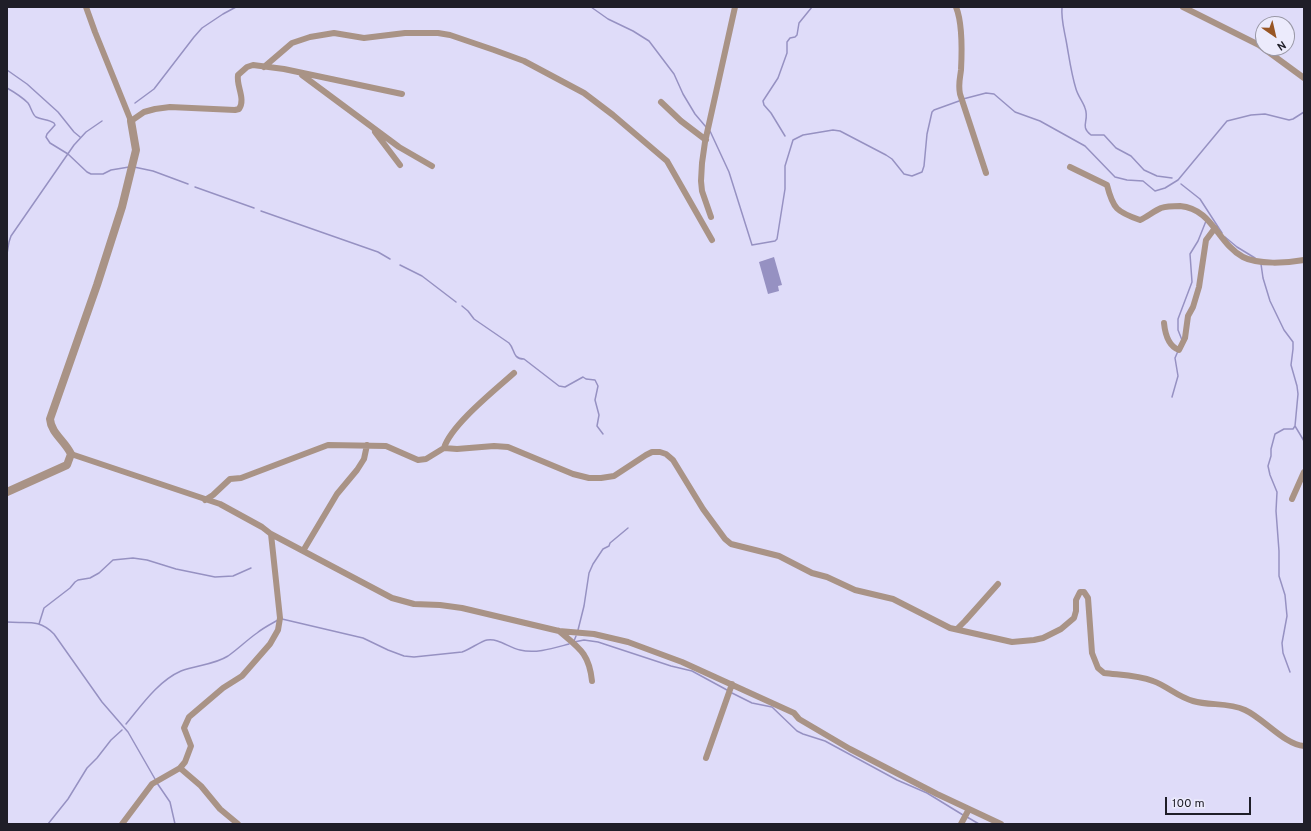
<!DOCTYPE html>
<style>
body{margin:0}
#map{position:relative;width:1311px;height:831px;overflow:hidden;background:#dfdcf9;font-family:Overpass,sans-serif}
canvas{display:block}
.frame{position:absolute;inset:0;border:8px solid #1f1e28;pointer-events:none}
.north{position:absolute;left:1255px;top:16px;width:40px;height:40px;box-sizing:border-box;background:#ecebfc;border:1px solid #9a99a7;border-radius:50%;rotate:146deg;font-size:11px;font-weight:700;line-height:16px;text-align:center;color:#1f1e28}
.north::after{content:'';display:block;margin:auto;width:14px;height:18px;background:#985624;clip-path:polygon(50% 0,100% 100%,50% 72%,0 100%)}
.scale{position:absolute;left:1165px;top:797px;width:86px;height:18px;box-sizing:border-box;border:2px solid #1f1e28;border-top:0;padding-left:5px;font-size:12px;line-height:14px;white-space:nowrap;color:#1f1e28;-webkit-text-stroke:3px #ecebfc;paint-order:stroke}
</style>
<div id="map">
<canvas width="1311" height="831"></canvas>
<div class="frame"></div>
<div class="north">N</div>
<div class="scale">100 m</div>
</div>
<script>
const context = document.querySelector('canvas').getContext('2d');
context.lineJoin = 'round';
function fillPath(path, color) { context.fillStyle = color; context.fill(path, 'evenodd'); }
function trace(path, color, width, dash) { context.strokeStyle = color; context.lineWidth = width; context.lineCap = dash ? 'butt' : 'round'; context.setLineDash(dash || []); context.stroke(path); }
fillPath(new Path2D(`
 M 774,257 L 782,285 L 778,286 L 779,291 L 768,294 L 759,262 Z`), '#9691c2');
trace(new Path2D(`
 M 591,7 L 608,19 L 633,31 L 649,41 L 674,74 L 683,94 L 695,114 L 706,127
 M 1062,7 C 1061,19 1064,29 1066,40 C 1069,56 1071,73 1076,89 C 1078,96 1083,102 1085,108 C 1090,121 1079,126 1091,135 L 1104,135 L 1116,148 L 1131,156 L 1144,170 L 1157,176 L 1172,178
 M 7,70 L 27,84 L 58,112 L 74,132 L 80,137
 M 7,88 C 14,92 22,97 28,103 C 31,107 32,114 36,117 C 42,120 49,119 54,123 L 55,125 L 47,134 L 46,137 L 50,143 L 68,154 L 87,172 L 91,174 L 103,174 L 111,170 L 129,167
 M 963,99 L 986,93 L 994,94 L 1015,112 L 1040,121 L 1085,146 L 1115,177 L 1127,180 L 1143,181 L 1155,191 L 1165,188 L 1178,180 L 1227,121 L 1251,115 L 1265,114 L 1289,120 L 1293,119 L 1304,112
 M 135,103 L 154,89 L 194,37 L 202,28 L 223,14 L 236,7
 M 710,131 L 729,172 L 752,245 L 775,241 L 777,239 L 785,189 L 785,166 L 793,140 L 803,135 L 833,130 L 840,131 L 886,155 L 892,159 L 904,174 L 912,176 L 922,172 L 924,166 L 927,134 L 932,112 L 934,110 L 959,101
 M 785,136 L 771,113 L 764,105 L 763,101 L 778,78 L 787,53 L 787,42 L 790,38 L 795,37 L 797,35 L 799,23 L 812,7
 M 134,167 L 153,171 L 188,184
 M 1181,184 L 1200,199 L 1222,233
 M 195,187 L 254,208
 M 261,211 L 378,252 L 390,259
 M 1225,237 L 1237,247 L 1255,258
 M 7,254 L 9,242 L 11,236 L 74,145 L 86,132 L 102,121
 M 1261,264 L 1263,278 L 1270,301 L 1284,330 L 1293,342 L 1293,349 L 1291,365 L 1297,386 L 1298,394 L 1295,426 L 1304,441
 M 400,265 L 422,276 L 456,302
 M 462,306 L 468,311 L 474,319 L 509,343 C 515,349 512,359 524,359 L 559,386 L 565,387 L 583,377 L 586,379 L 595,380 L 598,386 L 595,400 L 599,415 L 597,426 L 603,434
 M 1182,340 L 1178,330 L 1178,319 L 1192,282 L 1190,254 L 1198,241 L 1206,221
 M 1172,397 L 1178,376 L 1175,358 L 1178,351
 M 282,619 L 363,638 L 388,650 L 404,656 L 414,657 L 462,652 C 469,650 481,641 487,640 C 499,638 509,648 520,650 C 536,654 554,648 569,644
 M 7,622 C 27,624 38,618 54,634 L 102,702 L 128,732 L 155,779
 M 39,624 L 44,608 L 70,588 L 75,582 L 78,580 L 90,578 L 99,573 L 113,560 L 133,558 L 147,560 L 176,569 L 215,577 L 233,576 L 251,568
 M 578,630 L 584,606 L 589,573 L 593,564 L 603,549 L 609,546 L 610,543 L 628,528
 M 574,641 L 576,636
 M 574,642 L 584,640 L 598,642 L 671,666 L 692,671 L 727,690
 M 1290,672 L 1283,653 L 1282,643 L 1287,616 L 1285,595 L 1279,576 L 1279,551 L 1276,511 L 1277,492 L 1270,475 L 1268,466 L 1271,456 L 1271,449 L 1275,434 L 1284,429 L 1293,429 L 1295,426
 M 732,693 L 752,703 L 772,707 L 797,731 L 803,734 L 825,741 L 897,780 L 927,793 L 963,815
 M 126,724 C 141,706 158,681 181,671 C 196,665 214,665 228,656 C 238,649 247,640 257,633 C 263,628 271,624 278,620
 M 157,783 L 170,802 L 175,824
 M 967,817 L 979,824
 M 48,824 L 68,799 L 87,768 L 97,758 L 111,740 L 122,730`), '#9691c2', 1.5);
trace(new Path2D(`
 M 86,7 L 95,32 L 131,121 L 144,112 L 155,109 L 170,107 L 235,110 L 239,109 C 246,99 236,86 238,75 L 247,67 L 253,65 L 284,69 L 402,94
 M 956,7 C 963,24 962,51 961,70 C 960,79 958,84 960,94 L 986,173
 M 1183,7 L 1259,45 L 1304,78
 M 264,67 L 292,43 L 310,37 L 334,33 L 364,38 L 405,33 L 438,33 L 450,35 L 494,50 L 524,61 L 584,93 L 613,115 L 667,161 L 712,240
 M 302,75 L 399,147 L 432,166
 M 661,102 L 681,121 L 706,140
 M 375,132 L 400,165
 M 1070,167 L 1107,185 C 1113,209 1117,212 1140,220 C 1147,217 1154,211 1161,208 C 1167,206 1174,206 1180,206 C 1213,209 1217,243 1243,257 C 1258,265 1287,263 1304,260
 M 711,217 L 702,191 L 701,181 L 702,163 L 705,142 L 735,7
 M 1164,323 C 1165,333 1168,346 1179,350 L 1185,338 L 1188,316 L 1193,307 L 1199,287 L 1206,240 L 1215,228
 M 444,448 C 451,425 495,390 514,373
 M 71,454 L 220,504 L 262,527 L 271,534 L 392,598 L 414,604 L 440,605 L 462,608 L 559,631 L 594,634 L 628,642 L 682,662 L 794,713 L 799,719 L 850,749 L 937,794 L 1001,824
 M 1292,499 L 1304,472
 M 205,500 L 213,495 L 230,479 L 241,478 L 328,445 L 386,446 L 418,460 L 426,459 L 444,448 L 457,449 L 494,446 L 508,447 L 573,474 L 589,478 L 601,478 L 614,476 L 646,455 L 652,452 L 660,452 L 666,454 L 673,460 L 703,509 L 725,539 L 731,544 L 779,556 L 812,573 L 827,577 L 855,590 L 893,599 L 950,628 L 1012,642 L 1034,640 L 1043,638 L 1061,629 L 1074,618 L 1076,611 L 1076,600 L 1080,592 L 1084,592 L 1088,598 L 1092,653 L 1098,668 L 1104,673 C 1120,675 1138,675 1153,681 C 1167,686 1178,697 1193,701 C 1210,706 1228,702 1245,710 C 1263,718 1285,745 1304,746
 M 303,551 L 337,494 L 357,470 L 364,459 L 367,445
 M 957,629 L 965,621 L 998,584
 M 559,631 C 579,648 589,653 592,681
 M 706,758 L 732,684
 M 180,768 L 201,786 L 220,809 L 238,824
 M 122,824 L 152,784 L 180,768 L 185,762 L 191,746 L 184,728 L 189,717 L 223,688 L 242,676 L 270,644 L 278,630 L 280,618 L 271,534
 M 961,824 L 969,809`), '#a99386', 6);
trace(new Path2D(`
 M 7,492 L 67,465 L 71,454 C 65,441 51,433 50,419 L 97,285 L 122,207 L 136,150 L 131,121`), '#a99386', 8);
</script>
